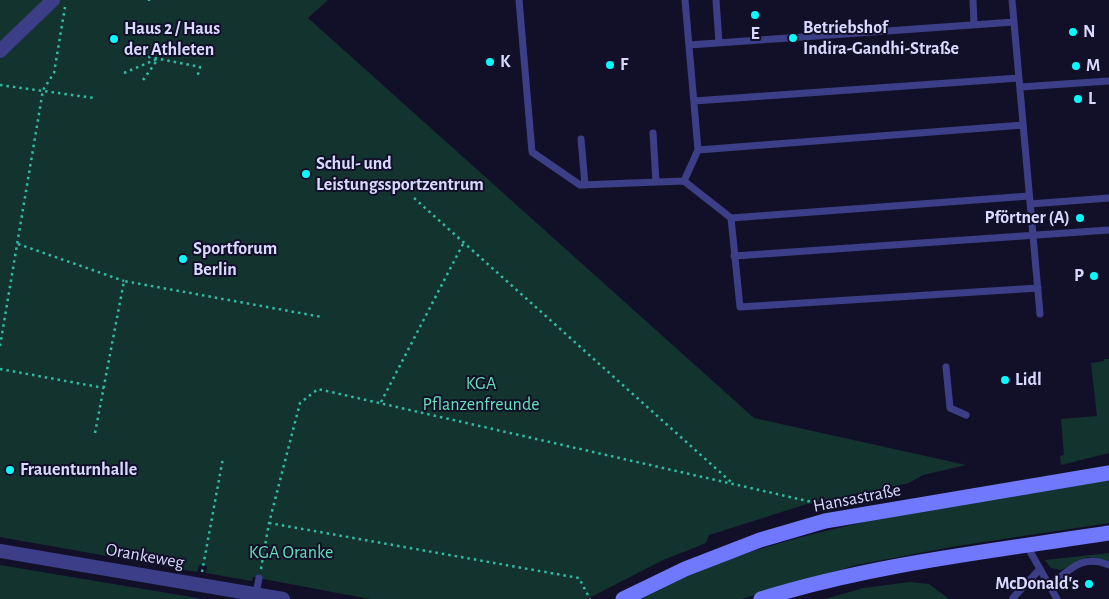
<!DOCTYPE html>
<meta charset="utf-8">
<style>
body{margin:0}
canvas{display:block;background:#121029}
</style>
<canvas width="1109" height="599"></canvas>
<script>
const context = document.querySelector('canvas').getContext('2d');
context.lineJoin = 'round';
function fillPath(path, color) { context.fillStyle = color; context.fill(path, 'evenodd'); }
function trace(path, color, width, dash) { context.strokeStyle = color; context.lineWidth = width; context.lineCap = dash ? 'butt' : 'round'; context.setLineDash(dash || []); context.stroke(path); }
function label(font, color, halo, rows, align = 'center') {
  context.font = font + ' "Alegreya Sans",sans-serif'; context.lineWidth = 4; context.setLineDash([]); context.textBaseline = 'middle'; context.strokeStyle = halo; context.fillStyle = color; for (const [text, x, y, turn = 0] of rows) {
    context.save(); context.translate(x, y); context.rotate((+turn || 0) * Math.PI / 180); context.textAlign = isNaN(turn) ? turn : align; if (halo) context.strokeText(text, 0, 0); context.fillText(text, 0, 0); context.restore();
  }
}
fillPath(new Path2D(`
 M 0,0 L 328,0 L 308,18 L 754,418 L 966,465 L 923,475 L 909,483 L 807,504 L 709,535 L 706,543 L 663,560 L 587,599 L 370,599 L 253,577 L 252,581 L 206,573 L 207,566 L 199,565 L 197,572 L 0,537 Z
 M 1104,359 L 1109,359 L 1109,453 L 1061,465 L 1060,456 L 1064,455 L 1061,419 L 1097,416 L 1091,363 L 1104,361 Z
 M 1101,481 L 1109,481 L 1109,523 L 957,546 L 856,565 L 741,599 L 637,599 C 680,579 724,559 770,546 C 878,514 990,499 1101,481 Z
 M 1109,553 L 1109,561 L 1088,557 L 1061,570 L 1051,568 L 1045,560 Z
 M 0,565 L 203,599 L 0,599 Z
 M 910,582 L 929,584 L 949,599 L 825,599 L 864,588 Z`), '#13332f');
trace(new Path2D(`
 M 149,0 L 149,1
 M 129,53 L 200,67 L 197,78
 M 124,73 L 157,59
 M 143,80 L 158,59
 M 0,85 L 94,98
 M 414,198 L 731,482
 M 18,244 L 124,281
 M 0,346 L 43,90 L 54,73 L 65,7
 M 0,369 L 104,388
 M 381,402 L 464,242
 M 95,433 L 124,281 L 322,317
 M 269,523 L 579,578 L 590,599
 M 261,569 L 269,523 L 300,403 L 318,389 L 816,503
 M 202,572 L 223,458`), '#31bba6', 2.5, [2.5, 4]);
trace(new Path2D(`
 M 519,0 L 532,152 L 580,185 L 684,181 L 731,218 L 740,307 L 1038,288
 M 716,0 L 719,43
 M 973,0 L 974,25
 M 1012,0 L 1040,314
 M 689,45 L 1014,22
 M 1020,87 L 1109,81
 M 694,101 L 1019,78
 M 653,133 L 656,182
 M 581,139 L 585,185
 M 698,150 L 1023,125
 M 684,181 L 698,150 L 685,0
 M 1030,204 L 1109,198
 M 731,218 L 1029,196
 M 734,256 L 1109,230
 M 946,367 L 950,408 L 966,415
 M 1027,546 L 1057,599
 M 1049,586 C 1071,569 1081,554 1109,565
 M 256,594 L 259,578
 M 1013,598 L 1040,569`), '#3c3f88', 7);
trace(new Path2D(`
 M 0,51 L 53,0
 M 0,551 L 283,599`), '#3c3f88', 14);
trace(new Path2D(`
 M 623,599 L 685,569 L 760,540 L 825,521 L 1109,473
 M 761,599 C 873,564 993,551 1109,533`), '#7079fe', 15);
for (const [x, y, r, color] of [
 [755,15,5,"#05fbfe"],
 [1073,32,5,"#05fbfe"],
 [793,38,5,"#05fbfe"],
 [114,39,5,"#05fbfe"],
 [490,62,5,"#05fbfe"],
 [610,65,5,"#05fbfe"],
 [1076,66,5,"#05fbfe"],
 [1078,99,5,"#05fbfe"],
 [306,174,5,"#05fbfe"],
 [1080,218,5,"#05fbfe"],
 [183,259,5,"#05fbfe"],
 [1094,276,5,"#05fbfe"],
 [1005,380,5,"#05fbfe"],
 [10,470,5,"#05fbfe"],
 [1089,584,5,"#05fbfe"]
]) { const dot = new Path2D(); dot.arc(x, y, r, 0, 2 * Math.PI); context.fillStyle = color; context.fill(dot); trace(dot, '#121029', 2); }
label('bold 18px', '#d9d8ff', '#121029', [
 ["Betriebshof",803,28],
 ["Indira-Gandhi-Straße",803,49],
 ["Haus 2 / Haus",124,29],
 ["der Athleten",124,50],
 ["N",1083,32],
 ["E",755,34,"center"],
 ["K",500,62],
 ["F",620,65],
 ["M",1086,66],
 ["L",1088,99],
 ["Schul- und",316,164],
 ["Leistungssportzentrum",316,185],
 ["Pförtner (A)",1070,218,"right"],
 ["Sportforum",193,249],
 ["Berlin",193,270],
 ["P",1084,276,"right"],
 ["Lidl",1015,380],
 ["Frauenturnhalle",20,470],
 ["McDonald's",1079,584,"right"]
], 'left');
label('18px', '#63e0b6', '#121029', [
 ["KGA",481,384],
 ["Pflanzenfreunde",481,405],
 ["KGA Oranke",291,553]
]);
label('18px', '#d9d8ff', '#121029', [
 ["Hansastraße",857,498,-11],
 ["Orankeweg",145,556,10]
]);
</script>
